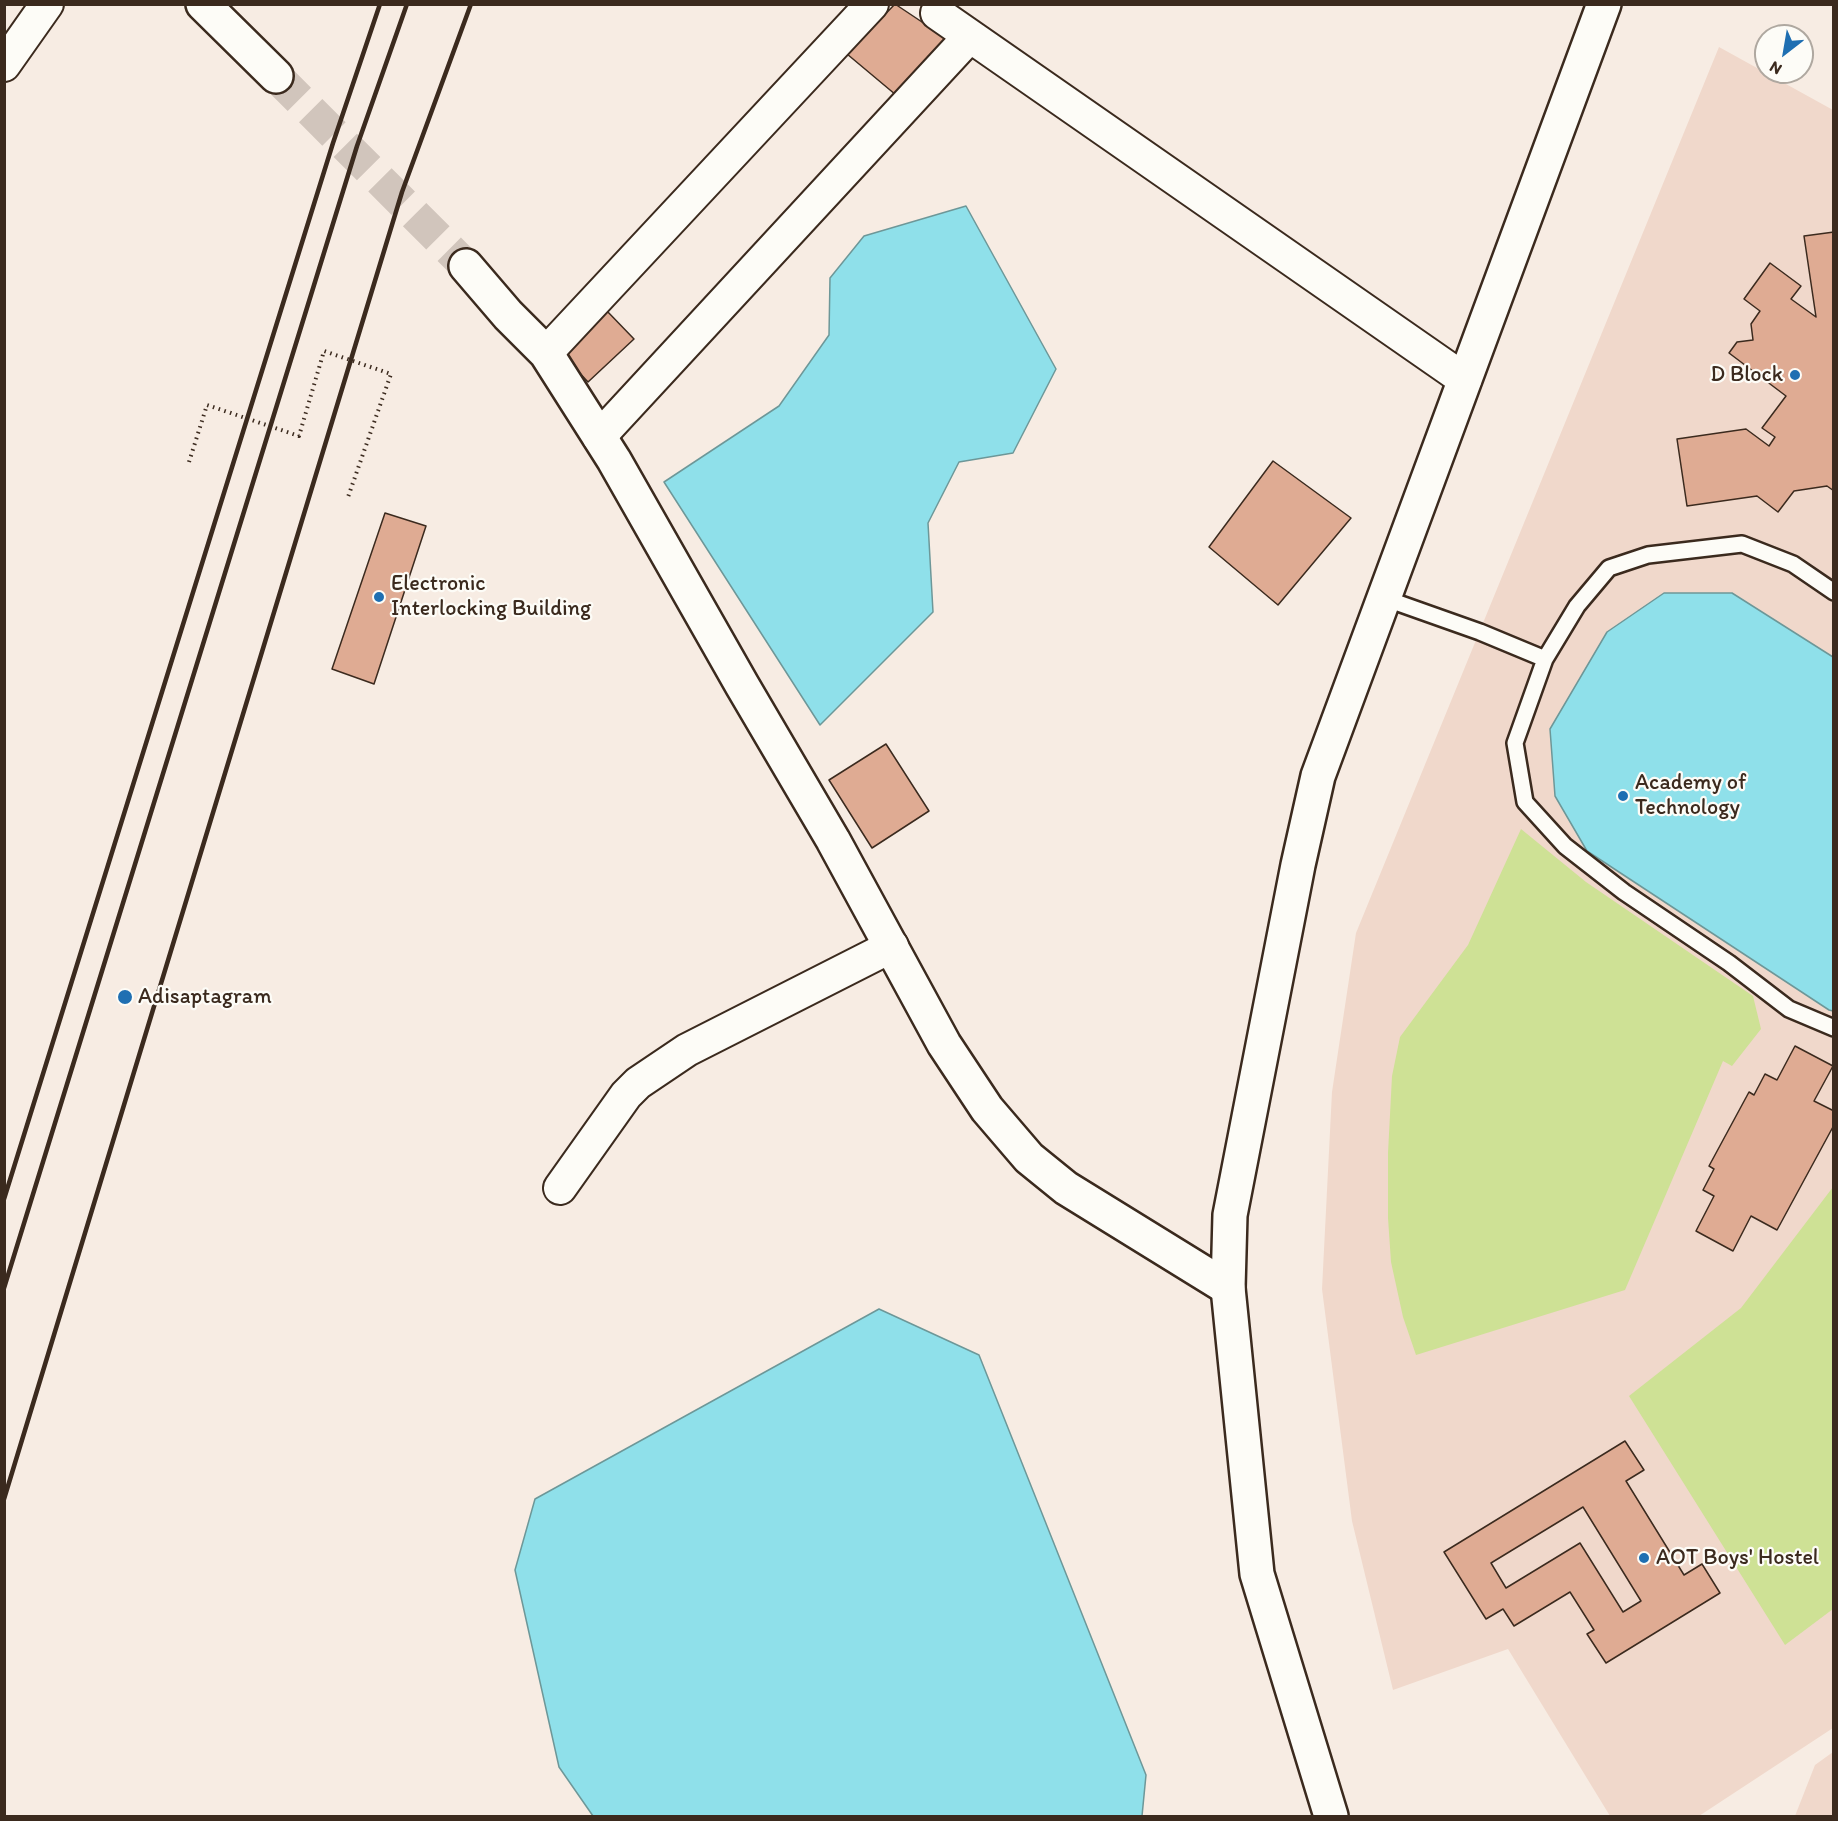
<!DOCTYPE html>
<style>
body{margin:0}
#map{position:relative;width:1838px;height:1821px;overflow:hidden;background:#f7ece3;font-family:Itim,sans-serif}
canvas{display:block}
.frame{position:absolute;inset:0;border:6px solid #3b2a1e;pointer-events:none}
.north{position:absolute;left:1754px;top:24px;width:60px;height:60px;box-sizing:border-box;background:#fdfcf7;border:2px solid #afa8a0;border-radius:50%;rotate:211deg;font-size:16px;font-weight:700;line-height:24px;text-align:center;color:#3b2a1e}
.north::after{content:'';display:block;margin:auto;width:21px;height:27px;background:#1f6fb2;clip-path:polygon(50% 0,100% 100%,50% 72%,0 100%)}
</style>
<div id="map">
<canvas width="1838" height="1821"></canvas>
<div class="frame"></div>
<div class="north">N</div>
</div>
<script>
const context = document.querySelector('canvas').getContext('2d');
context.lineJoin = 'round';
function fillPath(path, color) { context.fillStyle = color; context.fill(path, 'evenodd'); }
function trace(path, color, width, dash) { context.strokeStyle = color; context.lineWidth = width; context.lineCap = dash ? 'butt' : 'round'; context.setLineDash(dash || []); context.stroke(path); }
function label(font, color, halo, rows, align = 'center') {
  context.font = font + ' Itim,sans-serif'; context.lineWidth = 4.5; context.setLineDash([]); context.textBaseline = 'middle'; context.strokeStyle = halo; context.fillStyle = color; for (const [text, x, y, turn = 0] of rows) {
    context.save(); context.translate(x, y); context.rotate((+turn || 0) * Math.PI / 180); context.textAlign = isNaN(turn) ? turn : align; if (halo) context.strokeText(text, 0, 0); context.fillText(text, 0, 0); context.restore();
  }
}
fillPath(new Path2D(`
 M 1719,47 L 1833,110 L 1833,1728 L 1699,1816 L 1610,1816 L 1508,1649 L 1393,1690 L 1352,1521 L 1322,1289 L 1332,1092 L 1356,933 Z
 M 1833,1752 L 1833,1816 L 1795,1816 L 1815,1765 Z`), '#f0d8cb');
fillPath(new Path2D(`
 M 1521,829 L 1586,882 L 1753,996 L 1761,1029 L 1732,1066 L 1723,1061 L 1625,1290 L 1416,1355 L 1403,1317 L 1391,1262 L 1388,1218 L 1388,1153 L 1392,1076 L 1400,1037 L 1468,945 Z
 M 1833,1187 L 1833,1609 L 1785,1645 L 1629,1396 L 1741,1308 Z`), '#cee195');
const water = new Path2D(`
 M 966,206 L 1056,369 L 1013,453 L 959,462 L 928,523 L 933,612 L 820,725 L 664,482 L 779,406 L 829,335 L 830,278 L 864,236 Z
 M 1664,593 L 1732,593 L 1833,657 L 1833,1011 L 1829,1010 L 1587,851 L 1555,796 L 1550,729 L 1607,632 Z
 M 879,1309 L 979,1355 L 1146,1775 L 1142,1816 L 593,1816 L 559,1767 L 515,1570 L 535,1499 Z`);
fillPath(water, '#8fe0ea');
trace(water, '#6d9798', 1.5);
const building = new Path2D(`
 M 895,4 L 946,38 L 896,95 L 847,54 Z
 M 1834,232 L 1834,491 L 1827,486 L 1794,491 L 1778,512 L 1757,496 L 1687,506 L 1677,439 L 1746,429 L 1769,446 L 1775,437 L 1762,428 L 1786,396 L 1729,353 L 1737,342 L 1753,340 L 1751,324 L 1760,311 L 1744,299 L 1770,263 L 1801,286 L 1791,299 L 1816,317 L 1804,236 Z
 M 606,310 L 634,339 L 588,382 L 560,352 Z
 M 1273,461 L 1351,518 L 1278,605 L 1209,547 Z
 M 385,513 L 426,526 L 374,684 L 332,669 Z
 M 886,744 L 929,811 L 872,848 L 829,780 Z
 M 1795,1046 L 1833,1066 L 1814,1101 L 1834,1111 L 1834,1125 L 1777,1230 L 1751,1216 L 1733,1251 L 1696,1231 L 1714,1196 L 1703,1190 L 1714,1169 L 1709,1166 L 1749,1092 L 1754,1095 L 1765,1074 L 1777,1080 Z
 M 1625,1441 L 1644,1470 L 1626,1481 L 1684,1575 L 1702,1564 L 1720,1593 L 1606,1663 L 1587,1634 L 1594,1630 L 1570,1592 L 1514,1626 L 1503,1609 L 1486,1619 L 1444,1552 ZM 1583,1507 L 1641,1601 L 1623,1612 L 1580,1543 L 1506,1588 L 1491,1563 Z`);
fillPath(building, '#dfab93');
trace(building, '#3b2a1e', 1.5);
trace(new Path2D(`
 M 276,76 L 466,266`), '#d1c5bc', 33, [33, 16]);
const service = new Path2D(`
 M 1834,592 L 1793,564 L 1742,544 L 1648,555 L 1609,568 L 1577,606 L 1545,659 L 1515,743 L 1525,802 L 1565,846 L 1624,892 L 1729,963 L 1789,1009 L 1834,1028
 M 1384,598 L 1480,632 L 1545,659`);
const minor = new Path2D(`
 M 937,13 L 1465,380
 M 4,65 L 47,4
 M 546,353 L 872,4
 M 599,437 L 970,36
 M 560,1188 L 626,1095 L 638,1083 L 687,1050 L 892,946`);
const tertiary = new Path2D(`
 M 203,4 L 276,76
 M 466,266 L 508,315 L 546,353 L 614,460 L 742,685 L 833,840 L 944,1044 L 987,1109 L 1029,1158 L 1066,1188 L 1228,1288`);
const primary = new Path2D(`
 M 1331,1816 L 1257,1574 L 1228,1288 L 1230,1215 L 1298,865 L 1318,776 L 1604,4`);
trace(service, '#3b2a1e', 20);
trace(minor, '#3b2a1e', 36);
trace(tertiary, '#3b2a1e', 38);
trace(primary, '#3b2a1e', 38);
trace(service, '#fdfcf7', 15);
trace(minor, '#fdfcf7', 32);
trace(tertiary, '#fdfcf7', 33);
trace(primary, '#fdfcf7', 33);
trace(new Path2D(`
 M 4,1199 L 333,143 L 380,4
 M 4,1288 L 357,146 L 407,4
 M 4,1499 L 402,192 L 471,4`), '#3b2a1e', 4.5);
trace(new Path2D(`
 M 189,462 L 207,405 L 299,436 L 324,351 L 391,374 L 348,497`), '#3b2a1e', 4, [1.5, 4.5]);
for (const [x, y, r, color] of [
 [1795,375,6,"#1f6fb2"],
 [379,597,6,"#1f6fb2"],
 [1623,796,6,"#1f6fb2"],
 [125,997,8,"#1f6fb2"],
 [1644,1558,6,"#1f6fb2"]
]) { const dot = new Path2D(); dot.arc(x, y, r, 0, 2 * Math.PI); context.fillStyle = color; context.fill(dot); trace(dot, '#fdfcf7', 2); }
label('22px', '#3b2a1e', '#fdfcf7', [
 ["D Block",1783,375,"right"],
 ["Electronic",391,584],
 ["Interlocking Building",391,609],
 ["Academy of",1635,783],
 ["Technology",1635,808],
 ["Adisaptagram",138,997],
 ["AOT Boys' Hostel",1656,1558]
], 'left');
</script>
